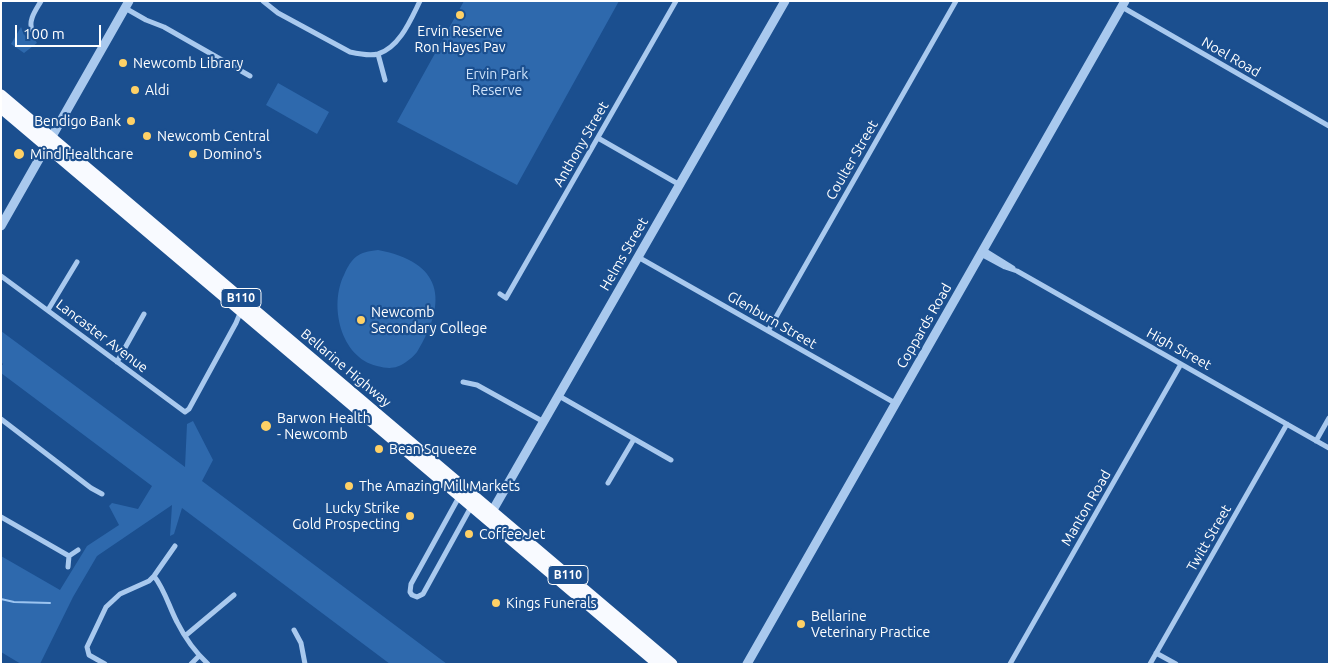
<!DOCTYPE html>
<style>
body{margin:0}
#map{position:relative;width:1330px;height:665px;overflow:hidden;background:#1b4f8f;font-family:Ubuntu,sans-serif}
canvas{display:block}
.frame{position:absolute;inset:0;border:2px solid #fff;pointer-events:none}
.scale{position:absolute;left:15px;top:25px;width:86px;height:22px;box-sizing:border-box;border:2px solid #fff;border-top:0;padding-left:6px;font-size:15px;line-height:18px;white-space:nowrap;color:#fff;-webkit-text-stroke:4px #1b4f8f;paint-order:stroke}
</style>
<div id="map">
<canvas width="1330" height="665"></canvas>
<div class="frame"></div>
<div class="scale">100 m</div>
</div>
<script>
const context = document.querySelector('canvas').getContext('2d');
context.lineJoin = 'round';
function fillPath(path, color) { context.fillStyle = color; context.fill(path, 'evenodd'); }
function trace(path, color, width, dash) { context.strokeStyle = color; context.lineWidth = width; context.lineCap = dash ? 'butt' : 'round'; context.setLineDash(dash || []); context.stroke(path); }
function label(font, color, halo, rows, align = 'center') {
  context.font = font + ' Ubuntu,sans-serif'; context.lineWidth = 4.5; context.setLineDash([]); context.textBaseline = 'middle'; context.strokeStyle = halo; context.fillStyle = color; for (const [text, x, y, turn = 0] of rows) {
    context.save(); context.translate(x, y); context.rotate((+turn || 0) * Math.PI / 180); context.textAlign = isNaN(turn) ? turn : align; if (halo) context.strokeText(text, 0, 0); context.fillText(text, 0, 0); context.restore();
  }
}
fillPath(new Path2D(`
 M 464,1 L 619,1 L 517,185 L 397,122 Z
 M 21,27 L 25,36 L 35,40 L 37,43 L 24,53 L 11,44 Z
 M 278,83 L 329,112 L 317,134 L 266,105 Z
 M 378,250 C 442,262 449,300 417,352 C 414,356 410,359 406,362 C 396,369 389,369 377,366 C 340,357 329,305 344,275 C 352,257 358,252 378,250 Z
 M 1,331 L 185,467 L 187,424 L 193,421 L 213,460 L 202,481 L 447,664 L 390,664 L 182,508 L 174,534 L 170,536 L 172,505 L 97,556 L 73,597 L 40,664 L 21,664 L 1,652 L 1,556 L 60,590 L 87,546 L 119,525 L 109,506 L 112,503 L 138,509 L 152,486 L 1,373 L 1,367 L 3,364 L 1,362 Z`), '#2e69ad');
trace(new Path2D(`
 M 1,599 L 14,602 L 50,603`), '#9cc4f0', 2);
trace(new Path2D(`
 M 263,1 L 278,13 L 350,52 C 359,54 370,56 378,54 C 400,47 411,19 420,1
 M 1122,7 L 1329,126
 M 125,8 L 146,20 L 164,27 L 250,76
 M 32,30 C 28,20 36,10 41,1
 M 378,54 L 385,80
 M 598,138 L 680,185
 M 984,250 L 1013,268
 M 981,254 L 1005,267 L 1017,271 L 1329,448
 M 638,257 L 895,403
 M 1,276 L 185,412 L 189,409 L 236,323 L 241,311
 M 500,294 L 506,298 L 676,1
 M 48,310 L 77,262
 M 768,331 L 956,1
 M 117,362 L 144,314
 M 463,382 L 477,385 L 544,422
 M 559,396 L 671,460
 M 1,419 L 91,488 L 102,494
 M 1316,441 L 1329,418
 M 608,483 L 634,439
 M 459,497 L 411,584 L 410,592 L 412,595 L 417,597 L 423,594 L 471,507
 M 1,517 L 69,556
 M 68,567 L 69,556 L 78,550
 M 154,576 C 165,590 169,607 177,622 C 185,638 195,652 208,664
 M 294,630 L 301,643 L 305,664
 M 185,636 L 234,595
 M 1156,653 L 1176,664
 M 105,664 L 89,655 L 87,647 L 106,607 L 120,594 L 149,581 L 154,576 L 175,546
 M 191,664 L 199,656
 M 1010,664 L 1181,364
 M 1150,664 L 1287,424`), '#a9c9ee', 5);
trace(new Path2D(`
 M 1,226 L 129,1
 M 490,515 L 785,1
 M 747,664 L 1125,1`), '#a9c9ee', 9);
trace(new Path2D(`
 M 1,95 L 672,664
 M 1,108 L 658,664`), '#f8faff', 11);
for (const [x, y, r, color] of [
 [460,15,5,"#ffd166"],
 [123,63,5,"#ffd166"],
 [135,90,5,"#ffd166"],
 [131,121,5,"#ffd166"],
 [147,136,5,"#ffd166"],
 [19,154,6,"#ffd166"],
 [193,154,5,"#ffd166"],
 [361,320,5,"#ffd166"],
 [266,426,6,"#ffd166"],
 [379,449,5,"#ffd166"],
 [349,486,5,"#ffd166"],
 [410,516,5,"#ffd166"],
 [469,534,5,"#ffd166"],
 [496,603,5,"#ffd166"],
 [801,624,5,"#ffd166"]
]) { const dot = new Path2D(); dot.arc(x, y, r, 0, 2 * Math.PI); context.fillStyle = color; context.fill(dot); trace(dot, '#1b4f8f', 2); }
for (const [x, y, w] of [
 [241,298,40],
 [568,575,40]
]) { const box = new Path2D(); box.roundRect(x - w / 2, y - 9.5, w, 19, 4); context.fillStyle = '#1b4f8f'; context.fill(box); trace(box, '#fff', 1); }
label('bold 12px', '#fff', null, [
 ["B110",241,298],
 ["B110",568,575]
]);
label('14px', '#fff', '#1b4f8f', [
 ["Ervin Reserve",460,31,"center"],
 ["Ron Hayes Pav",460,47,"center"],
 ["Newcomb Library",133,63],
 ["Aldi",145,90],
 ["Bendigo Bank",121,121,"right"],
 ["Newcomb Central",157,136],
 ["Mind Healthcare",30,154],
 ["Domino's",203,154],
 ["Newcomb",371,312],
 ["Secondary College",371,328],
 ["Barwon Health",277,418],
 ["- Newcomb",277,434],
 ["Bean Squeeze",389,449],
 ["The Amazing Mill Markets",359,486],
 ["Lucky Strike",400,508,"right"],
 ["Gold Prospecting",400,524,"right"],
 ["Coffee Jet",479,534],
 ["Kings Funerals",506,603],
 ["Bellarine",811,616],
 ["Veterinary Practice",811,632]
], 'left');
label('14px', '#fff', '#1b4f8f', [
 ["Noel Road",1231,57,30],
 ["Anthony Street",581,144,-60],
 ["Coulter Street",852,160,-60],
 ["Helms Street",624,254,-60],
 ["Glenburn Street",772,320,30],
 ["Coppards Road",924,326,-60],
 ["Lancaster Avenue",102,336,37],
 ["High Street",1179,349,29],
 ["Bellarine Highway",346,368,40],
 ["Manton Road",1086,508,-60],
 ["Twitt Street",1209,538,-60]
]);
label('14px', '#cfe3fa', '#1b4f8f', [
 ["Ervin Park",497,74],
 ["Reserve",497,90]
]);
</script>
